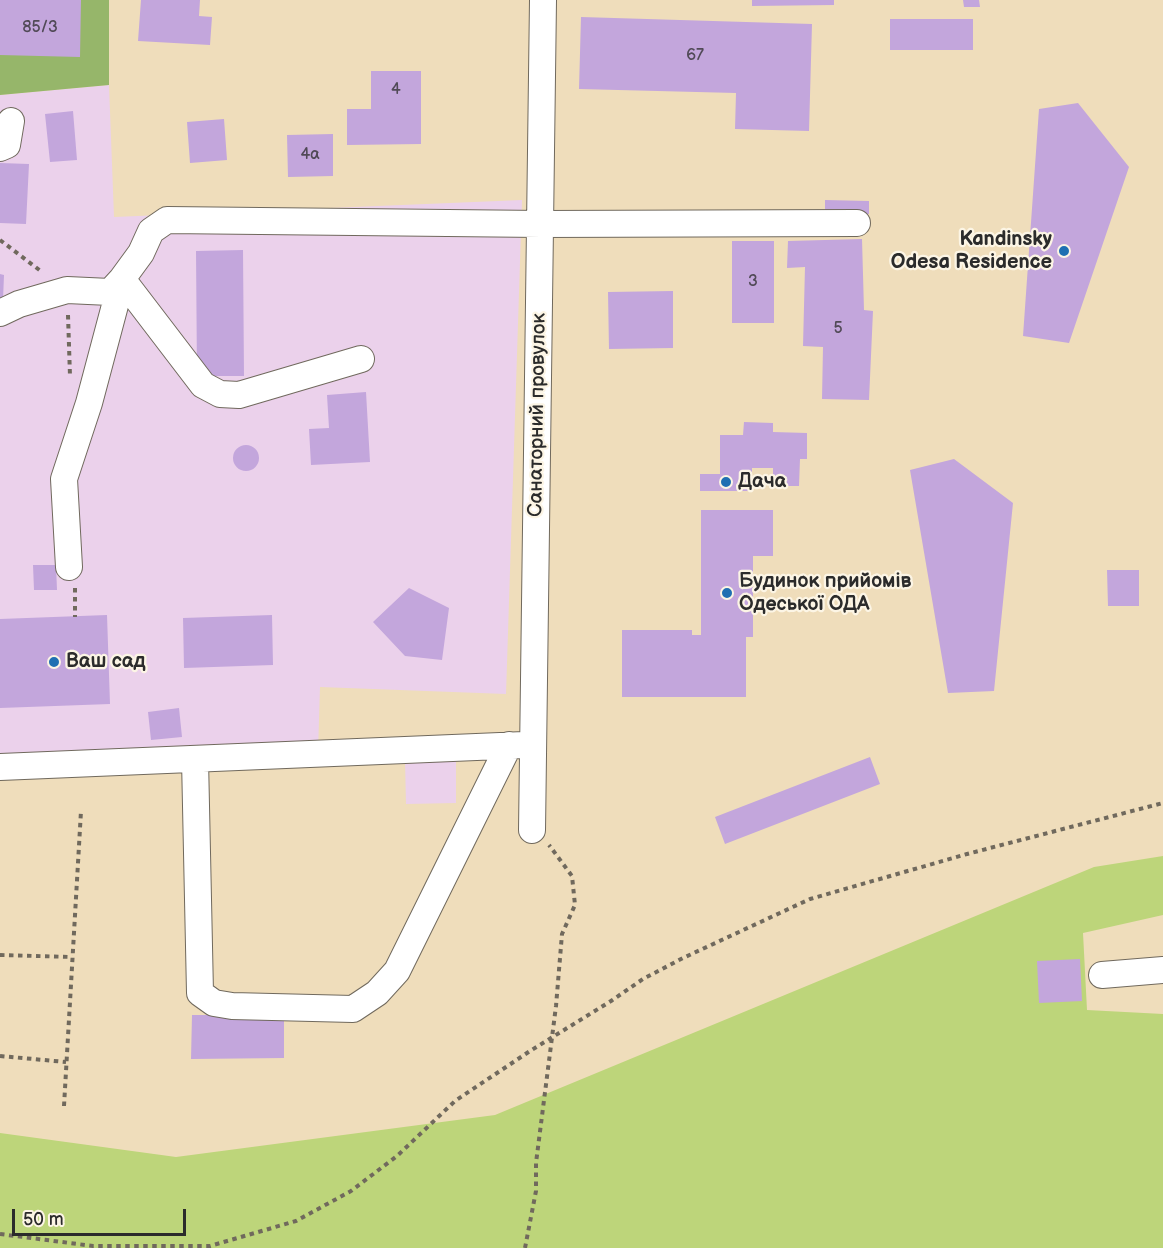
<!DOCTYPE html>
<meta charset="utf-8">
<style>
body{margin:0}
#map{position:relative;width:1163px;height:1248px;overflow:hidden;background:#efddbb;font-family:"Balsamiq Sans",sans-serif}
canvas{display:block}
.scale{position:absolute;left:12px;top:1209px;width:174px;height:27px;box-sizing:border-box;border:3px solid #2b2b2b;border-top:0;padding-left:8px;font-size:18px;line-height:21px;white-space:nowrap;color:#2b2b2b;-webkit-text-stroke:4px #fcf5e5;paint-order:stroke}
</style>
<div id="map">
<canvas width="1163" height="1248"></canvas>
<div class="scale">50 m</div>
</div>
<script>
const context = document.querySelector('canvas').getContext('2d');
context.lineJoin = 'round';
function fillPath(path, color) { context.fillStyle = color; context.fill(path, 'evenodd'); }
function trace(path, color, width, dash) { context.strokeStyle = color; context.lineWidth = width; context.lineCap = dash ? 'butt' : 'round'; context.setLineDash(dash || []); context.stroke(path); }
function label(font, color, halo, rows, align = 'center') {
  context.font = font + ' "Balsamiq Sans",sans-serif'; context.lineWidth = 4.5; context.setLineDash([]); context.textBaseline = 'middle'; context.strokeStyle = halo; context.fillStyle = color; for (const [text, x, y, turn = 0] of rows) {
    context.save(); context.translate(x, y); context.rotate((+turn || 0) * Math.PI / 180); context.textAlign = isNaN(turn) ? turn : align; if (halo) context.strokeText(text, 0, 0); context.fillText(text, 0, 0); context.restore();
  }
}
fillPath(new Path2D(`
 M 109,85 L 114,217 L 522,200 L 506,694 L 320,687 L 318,753 L 0,763 L 0,95 Z
 M 456,759 L 456,803 L 406,804 L 405,760 Z`), '#ebd1eb');
fillPath(new Path2D(`
 M 1163,856 L 1163,915 L 1083,933 L 1087,1010 L 1163,1014 L 1163,1248 L 0,1248 L 0,1133 L 176,1157 L 495,1115 L 1094,867 Z`), '#bdd57a');
fillPath(new Path2D(`
 M 0,0 L 109,0 L 109,85 L 0,95 Z`), '#96b66a');
fillPath(new Path2D(`
 M 0,0 L 81,0 L 80,57 L 0,55 Z
 M 141,0 L 200,0 L 199,16 L 212,17 L 210,45 L 138,41 Z
 M 752,0 L 834,0 L 834,5 L 752,6 Z
 M 963,0 L 979,0 L 980,7 L 964,7 Z
 M 581,17 L 812,24 L 809,131 L 735,129 L 736,93 L 579,89 Z
 M 890,19 L 973,19 L 973,50 L 890,50 Z
 M 371,71 L 421,71 L 421,144 L 347,145 L 347,109 L 371,109 Z
 M 1078,103 L 1129,167 L 1069,343 L 1023,336 L 1039,109 Z
 M 73,111 L 77,160 L 50,162 L 45,114 Z
 M 224,119 L 227,160 L 190,163 L 187,122 Z
 M 333,134 L 333,176 L 288,177 L 287,135 Z
 M 0,163 L 29,164 L 26,224 L 0,223 Z
 M 825,200 L 869,201 L 869,214 L 825,214 Z
 M 862,239 L 864,310 L 873,311 L 869,400 L 822,399 L 823,347 L 803,346 L 805,267 L 787,268 L 788,241 Z
 M 732,241 L 774,241 L 774,323 L 732,323 Z
 M 243,250 L 244,376 L 197,376 L 196,251 Z
 M 0,274 L 4,275 L 3,300 L 0,300 Z
 M 673,291 L 673,348 L 609,349 L 608,292 Z
 M 366,392 L 370,462 L 311,465 L 309,429 L 329,428 L 327,395 Z
 M 744,422 L 773,423 L 773,432 L 807,433 L 807,459 L 800,459 L 799,486 L 773,486 L 773,468 L 752,468 L 752,491 L 700,491 L 700,474 L 720,474 L 720,435 L 743,435 Z
 M233 458a13 13 0 1 1 26 0a13 13 0 1 1-26 0Z
 M 954,459 L 1013,503 L 994,691 L 948,693 L 910,470 Z
 M 701,510 L 773,510 L 773,556 L 753,556 L 753,637 L 746,637 L 746,697 L 622,697 L 622,630 L 692,630 L 692,635 L 701,635 Z
 M 33,565 L 56,565 L 57,590 L 34,590 Z
 M 1107,570 L 1139,570 L 1139,606 L 1108,606 Z
 M 409,588 L 449,608 L 442,660 L 405,656 L 373,622 Z
 M 107,615 L 110,704 L 0,708 L 0,619 Z
 M 272,615 L 273,665 L 184,668 L 183,618 Z
 M 179,708 L 182,737 L 151,740 L 148,712 Z
 M 870,757 L 880,784 L 725,844 L 715,817 Z
 M 1080,959 L 1082,1001 L 1039,1003 L 1037,961 Z
 M 192,1015 L 284,1015 L 284,1058 L 191,1059 Z`), '#c3a6dc');
const minor = new Path2D(`
 M 0,148 L 7,145 L 11,121
 M 122,279 L 203,385 L 220,394 L 239,395 L 361,359
 M 0,313 L 19,304 L 67,290 L 110,292 L 122,279 L 141,253 L 151,231 L 167,220 L 541,224 L 857,223
 M 69,567 L 64,479 L 89,403 L 122,279
 M 195,759 L 200,993 L 214,1003 L 232,1006 L 353,1009 L 377,993 L 397,971 L 509,745
 M 0,767 L 524,745
 M 532,830 L 543,0
 M 1102,975 L 1163,970`);
trace(minor, '#70695d', 28);
trace(new Path2D(`
 M 0,240 L 42,272
 M 68,315 L 70,376
 M 75,588 L 75,617
 M 0,955 L 72,957
 M 0,1056 L 66,1062
 M 64,1106 L 81,811
 M 0,1234 L 93,1246 L 210,1246 L 296,1221 L 351,1191 L 397,1156 L 455,1101 L 530,1051 L 611,1001 L 643,979 L 683,958 L 810,899 L 967,854 L 1163,803
 M 525,1248 L 536,1191 L 536,1163 L 556,1006 L 562,934 L 575,905 L 572,876 L 549,845`), '#70695d', 4, [4.5, 4.5]);
trace(minor, '#fff', 26);
for (const [x, y, r, color] of [
 [1064,251,6,"#1f6fb2"],
 [726,482,6,"#1f6fb2"],
 [727,593,6,"#1f6fb2"],
 [54,662,6,"#1f6fb2"]
]) { const dot = new Path2D(); dot.arc(x, y, r, 0, 2 * Math.PI); context.fillStyle = color; context.fill(dot); trace(dot, '#fcf5e5', 2); }
label('16px', '#514a57', null, [
 ["85/3",40,28],
 ["67",695,56],
 ["4",396,90],
 ["4а",310,155],
 ["3",753,282],
 ["5",838,329]
]);
label('bold 20px', '#2b2b2b', '#fcf5e5', [
 ["Kandinsky",1052,240,"right"],
 ["Odesa Residence",1052,263,"right"],
 ["Дача",738,482],
 ["Будинок прийомів",739,582],
 ["Одеської ОДА",739,605],
 ["Ваш сад",66,662]
], 'left');
label('20px', '#2b2b2b', '#fcf5e5', [
 ["Санаторний провулок",538,415,-89]
]);
</script>
